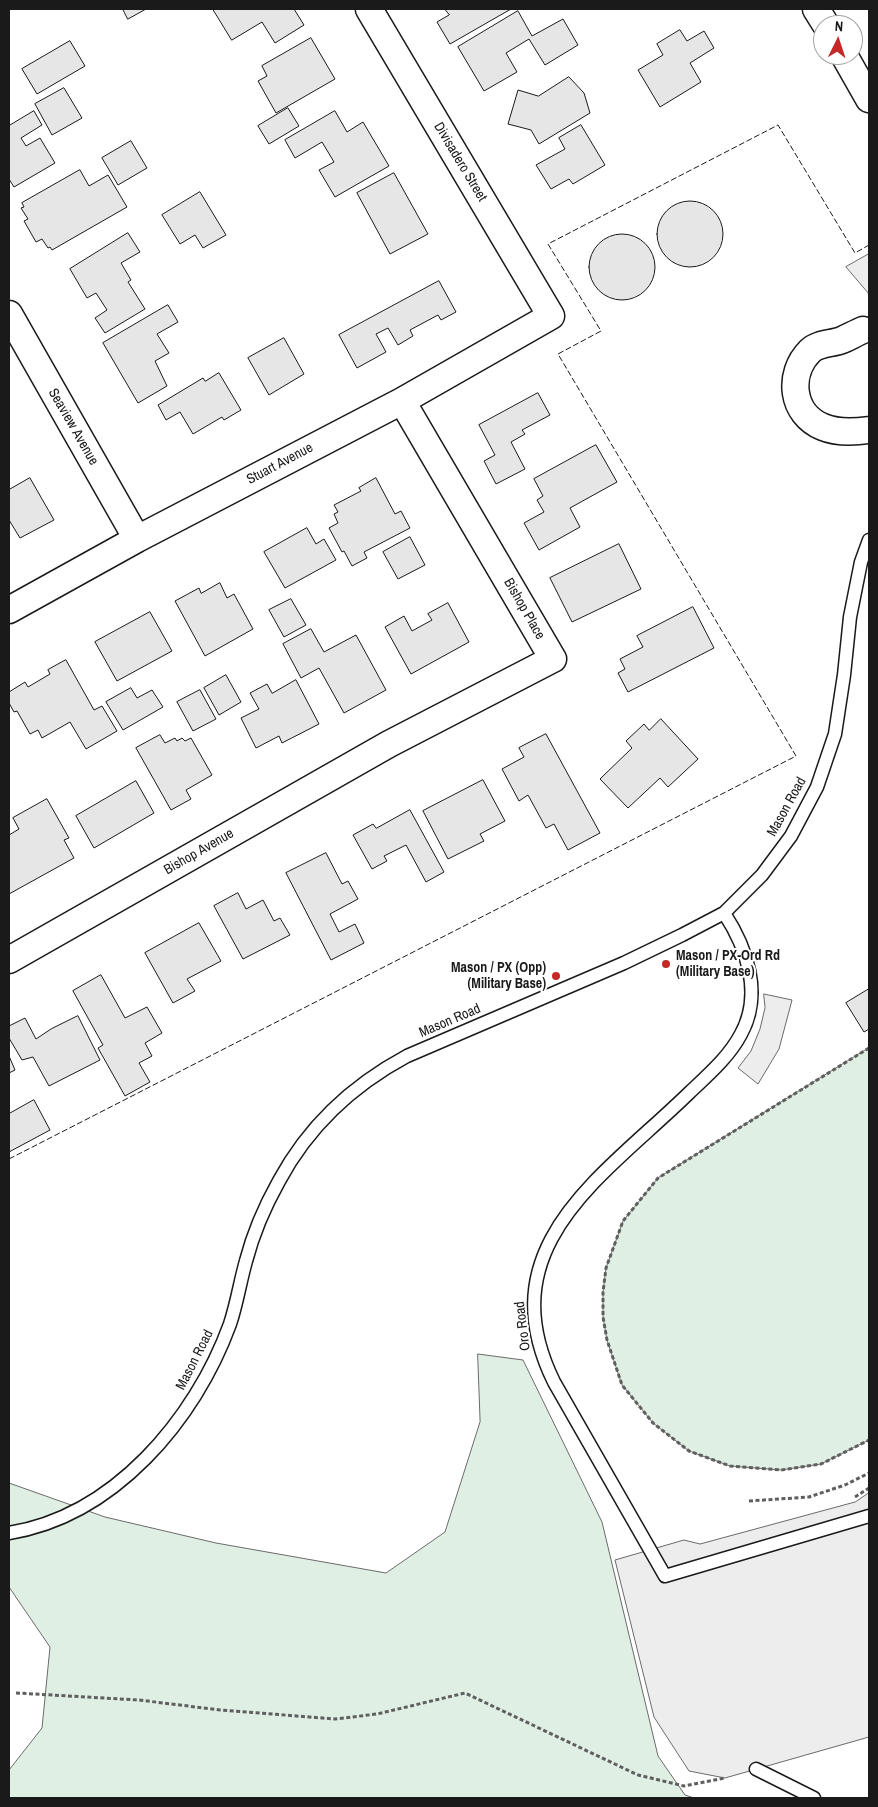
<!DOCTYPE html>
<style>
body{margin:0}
#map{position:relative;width:878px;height:1807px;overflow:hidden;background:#fff;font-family:"Archivo Narrow",sans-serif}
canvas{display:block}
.frame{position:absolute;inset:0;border:10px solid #1a1a1a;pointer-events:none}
.north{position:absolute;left:813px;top:15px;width:50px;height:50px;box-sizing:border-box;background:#fff;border:1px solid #a3a3a3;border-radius:50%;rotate:4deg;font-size:14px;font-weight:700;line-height:20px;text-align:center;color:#1a1a1a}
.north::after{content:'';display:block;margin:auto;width:18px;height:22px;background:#c62828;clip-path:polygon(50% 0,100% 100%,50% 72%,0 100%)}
</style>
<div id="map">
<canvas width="878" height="1807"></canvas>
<div class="frame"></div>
<div class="north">N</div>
</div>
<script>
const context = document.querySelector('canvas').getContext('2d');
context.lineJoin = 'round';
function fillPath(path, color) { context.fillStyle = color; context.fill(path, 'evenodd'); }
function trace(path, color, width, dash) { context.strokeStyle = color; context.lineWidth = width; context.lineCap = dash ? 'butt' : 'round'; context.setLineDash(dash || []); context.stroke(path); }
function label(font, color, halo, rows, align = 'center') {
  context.font = font + ' "Archivo Narrow",sans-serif'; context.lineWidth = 4; context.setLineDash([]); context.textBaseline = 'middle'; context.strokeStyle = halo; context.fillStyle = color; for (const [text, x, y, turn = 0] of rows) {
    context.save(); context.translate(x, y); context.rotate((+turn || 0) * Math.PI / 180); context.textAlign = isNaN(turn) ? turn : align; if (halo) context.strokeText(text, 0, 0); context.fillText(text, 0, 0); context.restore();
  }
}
const green = new Path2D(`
 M 869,1048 L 869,1440 L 821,1464 L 781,1470 L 730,1466 L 689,1451 L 653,1423 L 622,1385 L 607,1340 L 603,1317 L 603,1292 L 606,1268 L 623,1221 L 658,1178 Z
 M 478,1354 L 523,1360 L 602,1522 L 658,1756 L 685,1795 L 694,1798 L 9,1798 L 9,1770 L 42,1728 L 50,1647 L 9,1587 L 9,1483 L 105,1517 L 216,1543 L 386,1573 L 445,1532 L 480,1422 Z`);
fillPath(green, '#e0efe3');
trace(green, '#6a6a6a', 1);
const parking = new Path2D(`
 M 869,254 L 869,294 L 846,267 Z
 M 764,994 L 792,1000 L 779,1049 L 758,1084 L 738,1068 L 751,1051 L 760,1029 L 765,1008 Z
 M 869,1493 L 869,1737 L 725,1778 L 689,1771 L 654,1717 L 615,1560 L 684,1540 L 700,1544 L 855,1502 Z`);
fillPath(parking, '#ededed');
trace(parking, '#6a6a6a', 1);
const building = new Path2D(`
 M 123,9 L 146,9 L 128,19 Z
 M 213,9 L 294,9 L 304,25 L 275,43 L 262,22 L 232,40 Z
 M 445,9 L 511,9 L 450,44 L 437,22 L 449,15 Z
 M 518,11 L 532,36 L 563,19 L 578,45 L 545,65 L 529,39 L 506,53 L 517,72 L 484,91 L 458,47 Z
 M 680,30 L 687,41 L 704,31 L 714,48 L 690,63 L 701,82 L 660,107 L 638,70 L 663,55 L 657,44 Z
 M 311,38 L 335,79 L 276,113 L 258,81 L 267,76 L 262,66 Z
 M 70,41 L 85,66 L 37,94 L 22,69 Z
 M 569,77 L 584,93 L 590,113 L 539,144 L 531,130 L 508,124 L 518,90 L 538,96 Z
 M 64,88 L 82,118 L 52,135 L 35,104 Z
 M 288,108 L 299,126 L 269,144 L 258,126 Z
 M 34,111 L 42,125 L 21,138 L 26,146 L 40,138 L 55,163 L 14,187 L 9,179 L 9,126 Z
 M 335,111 L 347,132 L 363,122 L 389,166 L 335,197 L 319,170 L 334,162 L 322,142 L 295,158 L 285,140 Z
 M 581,125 L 605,165 L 573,184 L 569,179 L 551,189 L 536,165 L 565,149 L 559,138 Z
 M 131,141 L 147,168 L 118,185 L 102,158 Z
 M 80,170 L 89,186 L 108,175 L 127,207 L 52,250 L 50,247 L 48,248 L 42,239 L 36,242 L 24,221 L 28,219 L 21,208 L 24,207 L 22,203 Z
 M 394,173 L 428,234 L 390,254 L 357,193 Z
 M 200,192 L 226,235 L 203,248 L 195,235 L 180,244 L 162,215 Z
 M657 234a33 33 0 1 1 66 0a33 33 0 1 1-66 0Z
 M 128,233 L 140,252 L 121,263 L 131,280 L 128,282 L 145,309 L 105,333 L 95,318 L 107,310 L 96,293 L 87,298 L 70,269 Z
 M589 267a33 33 0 1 1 66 0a33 33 0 1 1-66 0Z
 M 439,281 L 456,312 L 441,320 L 438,315 L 410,330 L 413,336 L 398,345 L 388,328 L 376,334 L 386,352 L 357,368 L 339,335 Z
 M 168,305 L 178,322 L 157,334 L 169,353 L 155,361 L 167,386 L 138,403 L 103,343 Z
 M 284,338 L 304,374 L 269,395 L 248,358 Z
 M 219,373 L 241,410 L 224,420 L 222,417 L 193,434 L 180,412 L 166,420 L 158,405 L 203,378 L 205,381 Z
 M 538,393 L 550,415 L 522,430 L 525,434 L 511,442 L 525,469 L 496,484 L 484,461 L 495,455 L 479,425 Z
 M 596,445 L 617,482 L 570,508 L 580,527 L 539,550 L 524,523 L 544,512 L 537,500 L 543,496 L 534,479 Z
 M 30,478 L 54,520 L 20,538 L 9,520 L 9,490 Z
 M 376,478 L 395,514 L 401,511 L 410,528 L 364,552 L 367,558 L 352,566 L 344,551 L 342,552 L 329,528 L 338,523 L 334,514 L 338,512 L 334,505 L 361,491 L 359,488 Z
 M 307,528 L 316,544 L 324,539 L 336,560 L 285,588 L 264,552 Z
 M 410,537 L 425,565 L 398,579 L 383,552 Z
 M 619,544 L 641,589 L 572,622 L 550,578 Z
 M 220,583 L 227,598 L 234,594 L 253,629 L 205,656 L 175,601 L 199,588 L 201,593 Z
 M 291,599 L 306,625 L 284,637 L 269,610 Z
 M 448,603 L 469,642 L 411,674 L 385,627 L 404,616 L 412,631 L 432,620 L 428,614 Z
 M 693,607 L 714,648 L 628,692 L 618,673 L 625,669 L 620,659 L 643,647 L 637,636 Z
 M 150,612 L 172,651 L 117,681 L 95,642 Z
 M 311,629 L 324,652 L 356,635 L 386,690 L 344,713 L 319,668 L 301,678 L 283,644 Z
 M 66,660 L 94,710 L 102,706 L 117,731 L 86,749 L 70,722 L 42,738 L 38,730 L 30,734 L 17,711 L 14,712 L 9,703 L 9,692 L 25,682 L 28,687 L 50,674 L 48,670 Z
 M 226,675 L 241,702 L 219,715 L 204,688 Z
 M 296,680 L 319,724 L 282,743 L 279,736 L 256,748 L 241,718 L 259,709 L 250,693 L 267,684 L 272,693 Z
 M 131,688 L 137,698 L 152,690 L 163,707 L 123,730 L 106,702 Z
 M 200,690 L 216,719 L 193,731 L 177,702 Z
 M 661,719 L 698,759 L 668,787 L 660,778 L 628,808 L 600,779 L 632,748 L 626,741 L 644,724 L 649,730 Z
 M 546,734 L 600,833 L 568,850 L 554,824 L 546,828 L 528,795 L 519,801 L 502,769 L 524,757 L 519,748 Z
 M 160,735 L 165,743 L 175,738 L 177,741 L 182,738 L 185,741 L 191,738 L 212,775 L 186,790 L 191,799 L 171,810 L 136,748 Z
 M 483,780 L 505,821 L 480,834 L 484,841 L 448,859 L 423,811 Z
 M 136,781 L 154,813 L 94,848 L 76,816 Z
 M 47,799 L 69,838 L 64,840 L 74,858 L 9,894 L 9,835 L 19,829 L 13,818 Z
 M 410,810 L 444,872 L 426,882 L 406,845 L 384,856 L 387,861 L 372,869 L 353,835 L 373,824 L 376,828 Z
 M 326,853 L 342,884 L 348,881 L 358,899 L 330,914 L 339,932 L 355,924 L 364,943 L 331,960 L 286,873 Z
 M 238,893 L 246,909 L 263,900 L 274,921 L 280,918 L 290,935 L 243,959 L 214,906 Z
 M 199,923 L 221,961 L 187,979 L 195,991 L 173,1003 L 145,953 Z
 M 101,975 L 125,1018 L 147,1007 L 162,1033 L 145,1043 L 152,1056 L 139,1063 L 150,1082 L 125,1096 L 98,1048 L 103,1045 L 73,991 Z
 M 869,989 L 869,1029 L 864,1032 L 846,1003 Z
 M 78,1016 L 100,1060 L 49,1086 L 33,1057 L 22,1060 L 9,1038 L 9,1026 L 25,1018 L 36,1039 L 51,1029 Z
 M 9,1056 L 15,1070 L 9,1073 Z
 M 34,1100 L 50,1130 L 9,1152 L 9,1114 Z`);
fillPath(building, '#e6e6e6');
trace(building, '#1a1a1a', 1);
const lane = new Path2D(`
 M 724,913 C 747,948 763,994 741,1034 C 729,1057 708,1075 689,1093 C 604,1176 487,1246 554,1382 L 665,1576 L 869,1516
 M 9,1533 C 114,1516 195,1420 230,1324 C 237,1303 240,1282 246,1261 C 253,1234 265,1206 279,1181 C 308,1127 353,1085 407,1056 L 624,963 L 682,935 L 724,913 L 762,875 L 791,836 L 817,787 L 835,734 L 844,675 L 850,617 L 861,562 L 869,540
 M 756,1769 L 814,1798`);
const street = new Path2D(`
 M 816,9 L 826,25
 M 844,55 L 869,99
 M 9,314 L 137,539
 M 863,330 C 856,333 849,337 842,340 C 832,344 818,343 810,351 C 787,374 791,414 823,427 C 837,433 855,432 869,430
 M 9,610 L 137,539 L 402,401 L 551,316 L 369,9
 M 9,960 L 389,744 L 553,659 L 402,401`);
trace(lane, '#1a1a1a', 15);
trace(street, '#1a1a1a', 29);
trace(new Path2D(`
 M 869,1048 L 658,1178 L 623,1221 L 606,1268 L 603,1292 L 603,1317 L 607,1340 L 622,1385 L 653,1423 L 689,1451 L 730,1466 L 781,1470 L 821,1464 L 869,1440
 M 855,1497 L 869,1488
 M 749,1501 L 809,1497 L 845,1485 L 869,1473
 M 16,1693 L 139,1700 L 220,1710 L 335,1719 L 377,1714 L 465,1693 L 638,1775 L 684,1786 L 725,1778`), '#5f5f5f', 3, [4, 2.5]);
trace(lane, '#fff', 12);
trace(street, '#fff', 26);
trace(new Path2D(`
 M 9,1159 L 796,756 L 558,354 L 601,331 L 548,244 L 778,125 L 855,253 L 869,245`), '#1a1a1a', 1, [6, 2.5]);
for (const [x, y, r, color] of [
 [666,964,5,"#c62828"],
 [556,976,5,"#c62828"]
]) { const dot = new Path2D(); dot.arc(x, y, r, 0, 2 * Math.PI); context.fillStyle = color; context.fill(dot); trace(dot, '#fff', 2); }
label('14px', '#1a1a1a', '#fff', [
 ["Divisadero Street",460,162,59],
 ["Seaview Avenue",73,427,60],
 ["Stuart Avenue",280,464,-28],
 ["Bishop Place",524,609,60],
 ["Mason Road",787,807,-61],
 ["Bishop Avenue",199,852,-30],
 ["Mason Road",450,1021,-23],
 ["Oro Road",523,1326,-97],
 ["Mason Road",195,1360,-63]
]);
label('bold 14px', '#1a1a1a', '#fff', [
 ["Mason / PX-Ord Rd",676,956],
 ["(Military Base)",676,972],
 ["Mason / PX (Opp)",546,968,"right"],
 ["(Military Base)",546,984,"right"]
], 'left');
</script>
